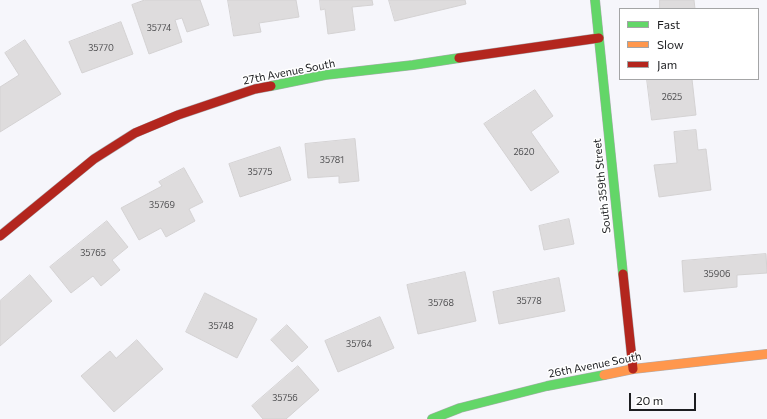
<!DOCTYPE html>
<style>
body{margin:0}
#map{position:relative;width:767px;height:419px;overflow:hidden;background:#f6f6fb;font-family:Commissioner,sans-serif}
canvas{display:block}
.legend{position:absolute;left:619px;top:8px;width:140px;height:72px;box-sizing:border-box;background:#fff;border:1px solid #a4a5a6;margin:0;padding:5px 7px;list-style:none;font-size:12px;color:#1c1d20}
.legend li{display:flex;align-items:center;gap:8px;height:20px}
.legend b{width:20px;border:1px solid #a4a5a6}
.scale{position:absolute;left:629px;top:393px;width:67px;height:18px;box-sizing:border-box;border:2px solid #1c1d20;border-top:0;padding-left:5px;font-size:12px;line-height:14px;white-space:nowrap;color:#1c1d20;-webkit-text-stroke:3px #fff;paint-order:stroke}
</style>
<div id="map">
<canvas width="767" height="419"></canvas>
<ul class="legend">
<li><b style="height:5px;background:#63d668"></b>Fast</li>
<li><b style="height:5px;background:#ff974d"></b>Slow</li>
<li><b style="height:5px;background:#b3261e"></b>Jam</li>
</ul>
<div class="scale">20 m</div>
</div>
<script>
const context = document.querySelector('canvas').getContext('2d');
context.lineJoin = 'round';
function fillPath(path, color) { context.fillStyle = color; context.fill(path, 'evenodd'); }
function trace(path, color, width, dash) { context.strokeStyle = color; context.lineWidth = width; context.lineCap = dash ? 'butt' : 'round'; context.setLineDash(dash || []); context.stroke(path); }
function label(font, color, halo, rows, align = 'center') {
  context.font = font + ' Commissioner,sans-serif'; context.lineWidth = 3; context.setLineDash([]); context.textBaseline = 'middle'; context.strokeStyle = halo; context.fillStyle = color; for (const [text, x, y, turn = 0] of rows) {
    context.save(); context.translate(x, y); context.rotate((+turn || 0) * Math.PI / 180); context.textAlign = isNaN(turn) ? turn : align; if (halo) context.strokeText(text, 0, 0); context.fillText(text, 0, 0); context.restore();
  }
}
const building = new Path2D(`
 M 145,0 L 200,0 L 209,25 L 187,32 L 182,18 L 175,20 L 182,42 L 149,54 L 132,5 Z
 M 228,0 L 296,0 L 299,17 L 259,23 L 261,32 L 234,36 Z
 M 320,0 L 372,0 L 373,5 L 352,7 L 355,30 L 328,34 L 325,9 L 321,10 Z
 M 389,0 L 465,0 L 466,4 L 395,21 Z
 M 660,0 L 694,0 L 695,9 L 660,9 Z
 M 121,22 L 133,54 L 82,73 L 69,42 Z
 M 25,40 L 61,94 L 0,132 L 0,87 L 19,75 L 5,53 Z
 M 647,79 L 692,79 L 696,115 L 652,120 Z
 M 535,90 L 553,116 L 531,132 L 559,172 L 531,191 L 484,124 Z
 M 696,130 L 698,150 L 706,149 L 711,190 L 659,197 L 654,165 L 677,163 L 674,132 Z
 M 355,139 L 359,181 L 339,183 L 339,176 L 308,178 L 305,144 Z
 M 280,147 L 291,180 L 240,197 L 229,164 Z
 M 184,168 L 203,202 L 189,209 L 195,221 L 166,237 L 161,228 L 139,240 L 121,208 L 162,186 L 159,182 Z
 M 569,219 L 574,244 L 544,250 L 539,226 Z
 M 107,221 L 128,247 L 112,260 L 120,270 L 101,286 L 93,276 L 71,293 L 50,267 Z
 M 766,254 L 767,273 L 737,275 L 737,287 L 684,292 L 682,261 Z
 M 465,272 L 476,321 L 418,334 L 407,285 Z
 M 30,275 L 52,301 L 0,346 L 0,301 Z
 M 559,278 L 565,311 L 499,324 L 493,292 Z
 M 205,293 L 257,319 L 237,358 L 186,332 Z
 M 380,317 L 394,348 L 338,372 L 325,341 Z
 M 287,325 L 308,347 L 292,362 L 271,340 Z
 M 137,340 L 163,369 L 114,412 L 81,376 L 110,351 L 116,358 Z
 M 298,366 L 319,390 L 286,419 L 263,419 L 252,406 Z`);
fillPath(building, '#dedcdd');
trace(building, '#d4d2d3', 1);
const fast = new Path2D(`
 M 595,0 L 623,274
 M 271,86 L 325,75 L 413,65 L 459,58
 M 432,419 L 460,408 L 547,386 L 604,375`);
const slow = new Path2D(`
 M 604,375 L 633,369 L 767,354`);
const jam = new Path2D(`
 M 459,58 L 599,38
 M 0,236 L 94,159 L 135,133 L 178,115 L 255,89 L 271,86
 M 623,274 L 633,369`);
trace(fast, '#acadb1', 10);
trace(slow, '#acadb1', 10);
trace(jam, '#acadb1', 10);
trace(fast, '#63d668', 9);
trace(slow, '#ff974d', 9);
trace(jam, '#b3261e', 9);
label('9px', '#505052', null, [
 ["35774",159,28],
 ["35770",101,48],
 ["2625",672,97],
 ["2620",524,152],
 ["35781",332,160],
 ["35775",260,172],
 ["35769",162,205],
 ["35765",93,253],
 ["35906",717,274],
 ["35778",529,301],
 ["35768",441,303],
 ["35748",221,326],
 ["35764",359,344],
 ["35756",285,398]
]);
label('11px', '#1c1d20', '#fff', [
 ["27th Avenue South",289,72,-11],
 ["South 359th Street",602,186,-96],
 ["26th Avenue South",595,365,-11]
]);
</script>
